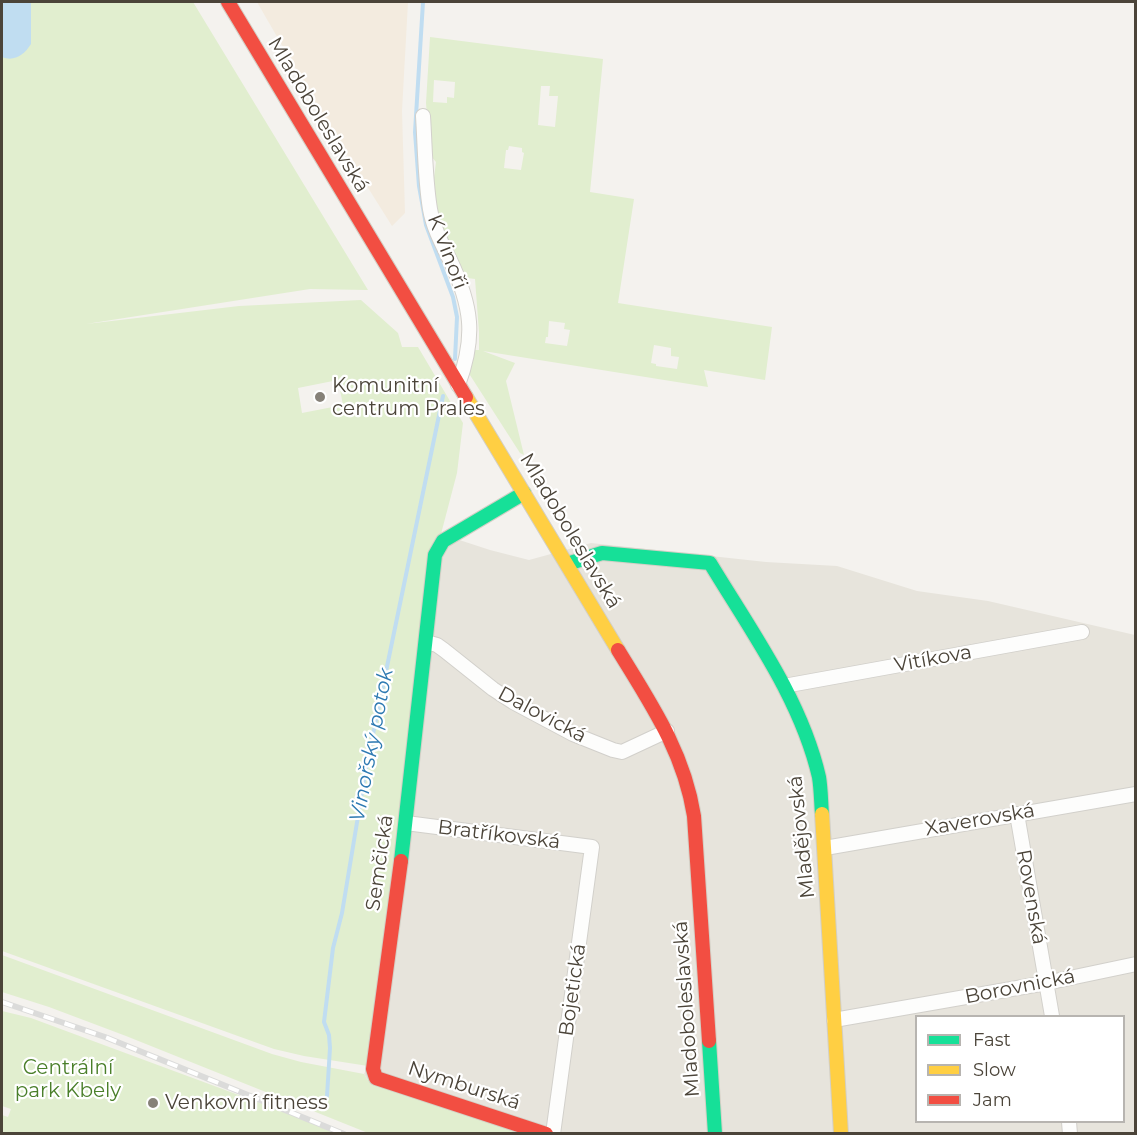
<!DOCTYPE html>
<meta charset="utf-8">
<style>
body{margin:0}
#map{position:relative;width:1137px;height:1135px;overflow:hidden;background:#f4f2ee;font-family:Montserrat,sans-serif}
canvas{display:block}
.frame{position:absolute;inset:0;border:3px solid #4b4439;pointer-events:none}
.legend{position:absolute;left:915px;top:1015px;width:210px;height:108px;box-sizing:border-box;background:#fff;border:2px solid #b7b4b0;margin:0;padding:8px 10px;list-style:none;font-size:18px;color:#4b4439}
.legend li{display:flex;align-items:center;gap:12px;height:30px}
.legend b{width:30px;border:2px solid #b7b4b0}
</style>
<div id="map">
<canvas width="1137" height="1135"></canvas>
<div class="frame"></div>
<ul class="legend">
<li><b style="height:8px;background:#16e098"></b>Fast</li>
<li><b style="height:8px;background:#ffcf43"></b>Slow</li>
<li><b style="height:8px;background:#f24e42"></b>Jam</li>
</ul>
</div>
<script>
const context = document.querySelector('canvas').getContext('2d');
context.lineJoin = 'round';
function fillPath(path, color) { context.fillStyle = color; context.fill(path, 'evenodd'); }
function trace(path, color, width, dash) { context.strokeStyle = color; context.lineWidth = width; context.lineCap = dash ? 'butt' : 'round'; context.setLineDash(dash || []); context.stroke(path); }
function label(font, color, halo, rows, align = 'center') {
  context.font = font + ' Montserrat,sans-serif'; context.lineWidth = 4.5; context.setLineDash([]); context.textBaseline = 'middle'; context.strokeStyle = halo; context.fillStyle = color; for (const [text, x, y, turn = 0] of rows) {
    context.save(); context.translate(x, y); context.rotate((+turn || 0) * Math.PI / 180); context.textAlign = isNaN(turn) ? turn : align; if (halo) context.strokeText(text, 0, 0); context.fillText(text, 0, 0); context.restore();
  }
}
fillPath(new Path2D(`
 M 441,534 L 490,550 L 529,560 L 591,543 L 766,562 L 837,566 L 917,591 L 988,601 L 1135,635 L 1135,1133 L 522,1133 L 367,1079 L 364,1074 L 368,1066 ZM 916,1016 L 1124,1016 L 1124,1122 L 916,1122 Z`), '#e7e4dc');
fillPath(new Path2D(`
 M 257,2 L 408,2 L 402,111 L 405,213 L 392,226 L 321,113 Z`), '#f3ebdf');
fillPath(new Path2D(`
 M 2,2 L 193,2 L 368,290 L 310,289 L 86,324 L 239,306 L 361,300 L 398,333 L 402,347 L 418,347 L 463,423 L 457,473 L 441,534 L 368,1066 L 304,1056 L 274,1049 L 2,951 L 2,506 L 3,505 L 2,505 ZM 338,380 L 343,405 L 302,413 L 298,388 Z
 M 430,37 L 603,59 L 590,192 L 634,199 L 618,303 L 772,327 L 765,380 L 704,370 L 708,387 L 483,351 L 515,363 L 506,381 L 524,455 L 520,453 L 468,372 L 473,350 L 479,350 L 479,332 L 475,279 L 460,277 L 442,236 L 432,193 L 436,162 L 430,155 L 426,103 ZM 434,80 L 455,82 L 454,98 L 447,97 L 447,103 L 433,102 ZM 541,86 L 550,86 L 549,96 L 558,96 L 555,127 L 538,125 ZM 509,146 L 522,148 L 522,152 L 524,153 L 521,170 L 504,168 L 506,150 L 508,150 ZM 549,321 L 565,323 L 564,329 L 570,330 L 567,346 L 545,343 L 546,337 L 548,337 ZM 654,345 L 671,348 L 671,356 L 679,357 L 677,369 L 656,366 L 656,364 L 651,363 Z
 M 2,955 L 272,1054 L 301,1062 L 364,1074 L 367,1079 L 522,1133 L 368,1133 L 126,1036 L 49,1007 L 2,992 Z
 M 2,1011 L 31,1018 L 298,1117 L 334,1133 L 2,1133 L 2,1115 L 8,1117 L 11,1109 L 2,1106 Z`), '#e1eecf');
fillPath(new Path2D(`
 M 2,2 L 31,2 L 31,44 C 24,55 14,62 2,57 Z`), '#c0ddf1');
trace(new Path2D(`
 M 423,2 L 415,132 L 419,186 L 426,225 L 453,297 L 457,317 L 455,359
 M 327,1096 L 330,1048 L 329,1035 L 324,1022 L 333,948 L 342,913 L 366,768 L 443,396`), '#c0ddf1', 4);
const street = new Path2D(`
 M 423,116 C 425,146 425,179 430,209 C 433,227 442,244 450,260 C 472,306 476,337 458,385
 M 426,642 L 437,645 L 444,650 L 493,689 L 513,702 L 573,734 L 613,750 L 622,752 L 667,731
 M 784,686 L 1082,632
 M 1017,814 L 1052,1016
 M 406,823 L 592,847 L 553,1134
 M 825,848 L 1136,794
 M 834,1020 L 1046,983 L 1136,964
 M 1069,1122 L 1070,1134`);
const fast = new Path2D(`
 M 567,564 L 602,553 L 710,563 C 751,631 801,699 819,777 C 821,789 821,802 822,814
 M 401,861 L 435,555 L 443,541 L 524,493
 M 709,1041 L 715,1134`);
const slow = new Path2D(`
 M 466,397 L 618,650
 M 822,814 L 841,1134`);
const jam = new Path2D(`
 M 228,2 L 466,397
 M 618,650 C 651,704 684,752 694,816 L 709,1041
 M 401,861 L 373,1069 L 376,1078 L 546,1134`);
trace(street, '#d2d0cb', 16);
trace(fast, '#d3cfc5', 16);
trace(slow, '#d3cfc5', 16);
trace(jam, '#d3cfc5', 16);
trace(street, '#fdfdfc', 14);
trace(fast, '#16e098', 14);
trace(slow, '#ffcf43', 14);
trace(jam, '#f24e42', 14);
const rail = new Path2D(`
 M 2,1002 L 105,1037 L 344,1134`);
trace(rail, '#dbdbda', 6);
trace(rail, '#fff', 4, [11]);
for (const [x, y, r, color] of [
 [320,397,6,"#868178"],
 [153,1103,6,"#868178"]
]) { const dot = new Path2D(); dot.arc(x, y, r, 0, 2 * Math.PI); context.fillStyle = color; context.fill(dot); trace(dot, '#fff', 2); }
label('20px', '#4b4439', '#fff', [
 ["Mladoboleslavská",318,115,59],
 ["K Vinoři",447,252,69],
 ["Mladoboleslavská",570,531,59],
 ["Vitíkova",933,659,-10],
 ["Dalovická",542,715,28],
 ["Xaverovská",980,820,-10],
 ["Bratříkovská",499,835,7],
 ["Mladějovská",802,837,-96],
 ["Semčická",380,863,-82],
 ["Rovenská",1031,897,80],
 ["Borovnická",1020,987,-11],
 ["Bojetická",573,990,-82],
 ["Mladoboleslavská",687,1009,-94],
 ["Nymburská",464,1086,18]
]);
label('20px', '#4b4439', '#fff', [
 ["Komunitní",332,386],
 ["centrum Prales",332,409],
 ["Venkovní fitness",165,1103]
], 'left');
label('20px', '#4a7f2a', '#fff', [
 ["Centrální",68,1068],
 ["park Kbely",68,1091]
]);
label('italic 21px', '#2e7ab2', '#fff', [
 ["Vinořský potok",372,745,-79]
]);
</script>
